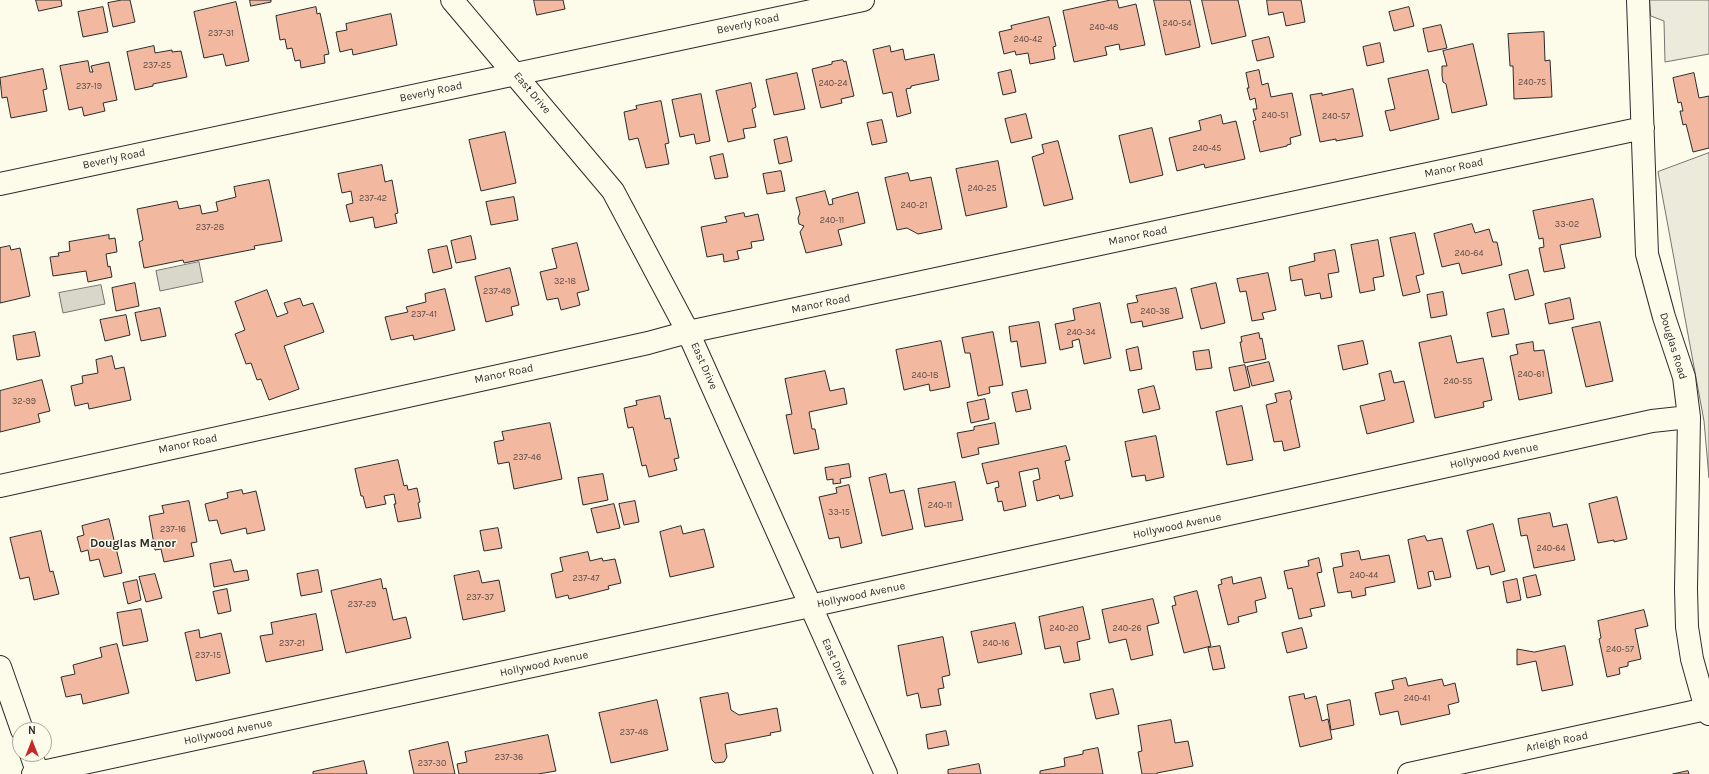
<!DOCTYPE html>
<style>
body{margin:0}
#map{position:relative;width:1709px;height:774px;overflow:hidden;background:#fdfbea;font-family:Karla,sans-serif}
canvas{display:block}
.north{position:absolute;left:12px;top:722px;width:40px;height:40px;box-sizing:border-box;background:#fdfbea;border:1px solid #a9a89e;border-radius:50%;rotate:0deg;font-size:11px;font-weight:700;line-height:16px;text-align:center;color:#2b2b2b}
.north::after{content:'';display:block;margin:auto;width:14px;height:18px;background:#c62828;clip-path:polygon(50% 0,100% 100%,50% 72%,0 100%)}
</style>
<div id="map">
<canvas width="1709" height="774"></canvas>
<div class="north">N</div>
</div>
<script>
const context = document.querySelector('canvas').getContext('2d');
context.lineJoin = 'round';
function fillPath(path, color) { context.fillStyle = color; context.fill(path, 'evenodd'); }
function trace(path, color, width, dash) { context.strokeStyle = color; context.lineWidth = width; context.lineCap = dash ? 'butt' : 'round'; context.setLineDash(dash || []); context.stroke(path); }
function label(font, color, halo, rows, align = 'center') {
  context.font = font + ' Karla,sans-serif'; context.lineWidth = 3; context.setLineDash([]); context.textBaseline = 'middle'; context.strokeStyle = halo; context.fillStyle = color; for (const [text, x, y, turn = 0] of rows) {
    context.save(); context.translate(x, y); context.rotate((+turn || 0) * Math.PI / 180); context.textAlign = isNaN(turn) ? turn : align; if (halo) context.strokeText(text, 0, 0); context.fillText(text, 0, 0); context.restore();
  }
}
const green = new Path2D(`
 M 1650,0 L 1709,0 L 1709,54 L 1665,62 L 1664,21 L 1651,16 Z
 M 1709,153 L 1709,478 L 1704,421 L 1658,172 Z`);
fillPath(green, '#ecebdb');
trace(green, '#74746e', 1);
const water = new Path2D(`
 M 199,262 L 203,282 L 160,291 L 156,271 Z
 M 101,285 L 105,304 L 63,313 L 59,293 Z`);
fillPath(water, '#d8d7c9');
trace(water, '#74746e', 1);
const building = new Path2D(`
 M 36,0 L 61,0 L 62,6 L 39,11 Z
 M 122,0 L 130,0 L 135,22 L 113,27 L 108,3 Z
 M 250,0 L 271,0 L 271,2 L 251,6 Z
 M 534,0 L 563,0 L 565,9 L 537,15 Z
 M 1111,0 L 1117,0 L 1119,8 L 1136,4 L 1145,45 L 1120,50 L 1119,44 L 1105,47 L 1107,55 L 1074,62 L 1063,11 Z
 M 1154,0 L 1190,0 L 1200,47 L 1166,55 Z
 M 1202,0 L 1238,0 L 1246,36 L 1212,44 Z
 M 1267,0 L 1301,0 L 1305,22 L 1286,26 L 1283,12 L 1269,15 Z
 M 236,2 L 249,61 L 226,66 L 223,54 L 204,58 L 194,12 Z
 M 103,7 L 108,32 L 83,37 L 78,12 Z
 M 316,7 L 317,14 L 320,13 L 329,54 L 324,55 L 325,63 L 301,68 L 300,60 L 295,61 L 292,48 L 287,49 L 285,39 L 280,40 L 276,16 Z
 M 1409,7 L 1414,26 L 1394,31 L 1389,12 Z
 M 391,14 L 397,45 L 353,55 L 352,49 L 340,52 L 336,32 L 347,30 L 346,24 Z
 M 1049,17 L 1056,46 L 1053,47 L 1055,59 L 1030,64 L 1028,53 L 1016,55 L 1015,51 L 1004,54 L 999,32 L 1012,29 L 1011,26 Z
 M 1441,25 L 1447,48 L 1428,52 L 1423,29 Z
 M 1544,32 L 1545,61 L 1550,60 L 1552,97 L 1514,99 L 1513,66 L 1510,66 L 1508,34 Z
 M 1269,37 L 1274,57 L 1257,61 L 1252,41 Z
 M 1380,43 L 1384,62 L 1367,66 L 1363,47 Z
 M 1473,44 L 1487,105 L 1452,113 L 1446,84 L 1443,82 L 1442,75 L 1442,66 L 1447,66 L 1443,51 Z
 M 154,46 L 155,53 L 172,50 L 172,52 L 181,51 L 187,77 L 153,84 L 153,86 L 135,90 L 127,52 Z
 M 890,46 L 891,52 L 903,49 L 905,60 L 934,54 L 939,80 L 911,86 L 911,88 L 906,89 L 911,113 L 897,117 L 892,92 L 883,94 L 873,50 Z
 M 843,60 L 844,62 L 846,61 L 854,96 L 841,99 L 842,103 L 821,108 L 812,69 L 832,64 L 832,62 Z
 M 88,61 L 90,72 L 93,72 L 91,66 L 109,62 L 117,100 L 103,103 L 105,111 L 84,116 L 82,107 L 69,110 L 60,66 Z
 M 43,69 L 47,89 L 43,90 L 47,111 L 11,118 L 7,97 L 2,98 L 0,78 Z
 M 1011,70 L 1016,92 L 1003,95 L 998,73 Z
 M 1259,70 L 1262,85 L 1268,83 L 1271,97 L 1292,93 L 1301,135 L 1290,138 L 1291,144 L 1287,145 L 1287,146 L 1260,152 L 1253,121 L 1256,120 L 1253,109 L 1257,109 L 1255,98 L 1250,100 L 1247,88 L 1249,88 L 1246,73 Z
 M 1428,70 L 1439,119 L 1390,131 L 1385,111 L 1395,109 L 1388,79 Z
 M 797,73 L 805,109 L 774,115 L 766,80 Z
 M 1694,73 L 1699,98 L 1709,96 L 1709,148 L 1693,152 L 1686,124 L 1683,125 L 1680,111 L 1683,111 L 1681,102 L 1678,103 L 1673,78 Z
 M 751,83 L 756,107 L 752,109 L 756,127 L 743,129 L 745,138 L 728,142 L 716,91 Z
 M 1353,89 L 1363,136 L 1336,141 L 1336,139 L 1320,142 L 1310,95 L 1322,93 L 1322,95 Z
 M 701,94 L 710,141 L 696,144 L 694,134 L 680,137 L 672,100 Z
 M 661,101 L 669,143 L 665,144 L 669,164 L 646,168 L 638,138 L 629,140 L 624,112 L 637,109 L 636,106 Z
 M 1026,114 L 1032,138 L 1011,143 L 1005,119 Z
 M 1221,115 L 1223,124 L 1236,121 L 1245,159 L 1205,168 L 1204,164 L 1177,171 L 1169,138 L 1201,130 L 1199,121 Z
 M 882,120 L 887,142 L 872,145 L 867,123 Z
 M 1152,128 L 1163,175 L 1130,183 L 1119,136 Z
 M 505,132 L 516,183 L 481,191 L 469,140 Z
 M 787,137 L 792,161 L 779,164 L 774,140 Z
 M 1058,141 L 1073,199 L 1044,206 L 1032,157 L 1044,153 L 1042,145 Z
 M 723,154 L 728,177 L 715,179 L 710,157 Z
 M 998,161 L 1007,207 L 966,216 L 956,169 Z
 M 382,165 L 385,182 L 392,180 L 398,213 L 395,214 L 397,223 L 375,228 L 373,217 L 350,222 L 346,205 L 353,203 L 351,191 L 342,193 L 338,174 Z
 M 781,171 L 785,191 L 767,194 L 763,174 Z
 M 908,173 L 910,181 L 931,177 L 942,229 L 918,234 L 907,228 L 897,230 L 885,178 Z
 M 269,180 L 282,241 L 254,246 L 255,249 L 184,263 L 183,260 L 144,268 L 139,242 L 143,240 L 137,209 L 177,201 L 179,209 L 200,205 L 202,214 L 218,211 L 216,202 L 236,197 L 234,187 Z
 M 825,191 L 829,205 L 833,204 L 832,199 L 858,192 L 865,223 L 838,230 L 842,245 L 806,253 L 800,232 L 804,226 L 799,224 L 798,218 L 800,213 L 796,198 Z
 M 514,197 L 518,220 L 491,225 L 486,202 Z
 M 1593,199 L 1601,237 L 1560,245 L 1565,268 L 1544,272 L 1539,248 L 1544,247 L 1543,238 L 1539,239 L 1533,211 Z
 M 744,213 L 745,217 L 758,214 L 764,240 L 751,242 L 752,248 L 737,251 L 739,259 L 724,262 L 723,254 L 707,257 L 701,227 L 727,222 L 725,217 Z
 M 1472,224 L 1475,233 L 1489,229 L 1493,242 L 1497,242 L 1502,265 L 1462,274 L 1459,263 L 1442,267 L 1434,234 Z
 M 1415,233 L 1424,274 L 1416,276 L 1420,292 L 1403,296 L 1390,238 Z
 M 109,235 L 109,239 L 115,238 L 117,252 L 106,254 L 108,267 L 110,266 L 112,277 L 88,282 L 86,271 L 53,276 L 50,257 L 59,256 L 58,253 L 70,251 L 69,242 Z
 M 471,236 L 476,259 L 456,263 L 451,241 Z
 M 1378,240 L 1384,276 L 1373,278 L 1375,290 L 1360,293 L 1351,245 Z
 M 577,243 L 589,290 L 577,293 L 580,305 L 561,310 L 558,298 L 547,300 L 540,272 L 557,268 L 552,249 Z
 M 10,246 L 11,250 L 20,248 L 30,296 L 0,303 L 0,248 Z
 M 447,246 L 452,268 L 433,273 L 428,250 Z
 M 1335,250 L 1339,272 L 1328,274 L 1332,297 L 1321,299 L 1320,293 L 1305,296 L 1302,279 L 1291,281 L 1289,267 L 1315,261 L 1314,254 Z
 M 510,268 L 519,305 L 511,307 L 513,315 L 486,322 L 475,277 Z
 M 1528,270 L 1534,295 L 1515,300 L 1509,275 Z
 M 1268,273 L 1276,310 L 1262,313 L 1264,319 L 1252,321 L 1246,291 L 1240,292 L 1237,279 Z
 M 135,283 L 139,306 L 116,311 L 112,288 Z
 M 1216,283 L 1225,323 L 1201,329 L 1191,289 Z
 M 1176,288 L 1183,318 L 1143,327 L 1142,321 L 1131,323 L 1127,304 L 1138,302 L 1136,296 Z
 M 445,289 L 455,330 L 414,340 L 413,335 L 391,340 L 385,317 L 408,312 L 406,307 L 426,302 L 425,294 Z
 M 267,290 L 277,317 L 288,313 L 284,303 L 300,298 L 303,306 L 313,303 L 324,332 L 284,346 L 299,389 L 269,400 L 261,379 L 257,380 L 251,363 L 246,364 L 235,334 L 245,330 L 235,302 Z
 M 1443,292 L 1447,315 L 1431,318 L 1427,295 Z
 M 1570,298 L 1574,319 L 1549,324 L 1545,304 Z
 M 1100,303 L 1111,358 L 1084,364 L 1079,339 L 1072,341 L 1073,347 L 1060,350 L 1055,324 L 1075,320 L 1073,309 Z
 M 160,308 L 166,336 L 141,341 L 135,313 Z
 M 1504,309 L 1509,334 L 1492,337 L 1487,313 Z
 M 126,315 L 130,335 L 105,341 L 100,320 Z
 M 1039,322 L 1046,363 L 1021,367 L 1017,341 L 1011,342 L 1009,327 Z
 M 1600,322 L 1613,381 L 1586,387 L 1572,328 Z
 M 35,332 L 40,356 L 17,360 L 13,336 Z
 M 993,332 L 1003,385 L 989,387 L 990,393 L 978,396 L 970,353 L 965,353 L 962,338 Z
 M 1259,333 L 1260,339 L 1262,338 L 1266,359 L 1244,363 L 1240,342 L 1242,342 L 1241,337 Z
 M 1451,336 L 1457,363 L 1483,358 L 1492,400 L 1483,402 L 1484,407 L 1435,418 L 1419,343 Z
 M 941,341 L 950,387 L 930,391 L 929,384 L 904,390 L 896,350 Z
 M 1363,341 L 1368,364 L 1343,370 L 1338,346 Z
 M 1533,342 L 1534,351 L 1544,350 L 1552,393 L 1519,400 L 1510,356 L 1518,354 L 1516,345 Z
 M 1138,347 L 1142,369 L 1130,371 L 1126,350 Z
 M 1209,350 L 1212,368 L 1196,370 L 1193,352 Z
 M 112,356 L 115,369 L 124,367 L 131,400 L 89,409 L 88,403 L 75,406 L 71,386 L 83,383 L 82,376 L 98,373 L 96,360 Z
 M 1269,362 L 1274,381 L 1252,386 L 1247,367 Z
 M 1245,365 L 1250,387 L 1234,391 L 1229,368 Z
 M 825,371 L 830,391 L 844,388 L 847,404 L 809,412 L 812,429 L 815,429 L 819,449 L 794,454 L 786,415 L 792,414 L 785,379 Z
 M 1391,371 L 1394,383 L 1404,381 L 1414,422 L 1367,434 L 1360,406 L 1385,400 L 1379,374 Z
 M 42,380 L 50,411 L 38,414 L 40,422 L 0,432 L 0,391 Z
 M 1154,386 L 1160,409 L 1143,413 L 1138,390 Z
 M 1027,390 L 1031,409 L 1016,412 L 1012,393 Z
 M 1290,391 L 1292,399 L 1290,400 L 1300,447 L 1284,451 L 1282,441 L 1274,442 L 1266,405 L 1277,402 L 1275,394 Z
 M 660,396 L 665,419 L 670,418 L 679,458 L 674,459 L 677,470 L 649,477 L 646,465 L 642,466 L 633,427 L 628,428 L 624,408 L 637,405 L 636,401 Z
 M 985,399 L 989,419 L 971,423 L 967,403 Z
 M 1242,406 L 1253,460 L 1227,465 L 1216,412 Z
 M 550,423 L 562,479 L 514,489 L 509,462 L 498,464 L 494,442 L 504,440 L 502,432 Z
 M 995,423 L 999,444 L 978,448 L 979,454 L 962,458 L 957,433 L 974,430 L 974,427 Z
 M 1156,436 L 1164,477 L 1146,481 L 1145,475 L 1132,477 L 1125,442 Z
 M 1066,446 L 1070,460 L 1065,461 L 1073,496 L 1060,499 L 1059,495 L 1037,501 L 1033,481 L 1040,479 L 1038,468 L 1019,472 L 1026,506 L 1004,511 L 1002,501 L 998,502 L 995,488 L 999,487 L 998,481 L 987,484 L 982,464 Z
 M 398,460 L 404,486 L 407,485 L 408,490 L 417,488 L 420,502 L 418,503 L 421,518 L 398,522 L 394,504 L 396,504 L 394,494 L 384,496 L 386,504 L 366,508 L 363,496 L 361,496 L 355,469 Z
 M 849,464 L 851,477 L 840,479 L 841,483 L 833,484 L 833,479 L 827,480 L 825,468 Z
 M 603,474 L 608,500 L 583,505 L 578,478 Z
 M 886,474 L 890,493 L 904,490 L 913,529 L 882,536 L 869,478 Z
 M 955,482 L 963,520 L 925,527 L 918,489 Z
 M 849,485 L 862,543 L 841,548 L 839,537 L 829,539 L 819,497 L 837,493 L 836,488 Z
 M 242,490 L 243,494 L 256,491 L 265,530 L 247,534 L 246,528 L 221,534 L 217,520 L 209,521 L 205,504 L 228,498 L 227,493 Z
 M 1617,497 L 1627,539 L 1614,542 L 1614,540 L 1598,543 L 1589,504 Z
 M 189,501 L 197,542 L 191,543 L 194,556 L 164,562 L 161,549 L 155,550 L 149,516 L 164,513 L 162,506 Z
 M 635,501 L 639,522 L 624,525 L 619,504 Z
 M 614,504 L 620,528 L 597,533 L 591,509 Z
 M 1550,513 L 1553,527 L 1567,524 L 1575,560 L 1534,568 L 1527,535 L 1521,536 L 1518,519 Z
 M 109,519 L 122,573 L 104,577 L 99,559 L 90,561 L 88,550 L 81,552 L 77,537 L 84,535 L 82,526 Z
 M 1493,524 L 1505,571 L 1491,575 L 1489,566 L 1477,569 L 1467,531 Z
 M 681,526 L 683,534 L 704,529 L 714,567 L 670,577 L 660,532 Z
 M 498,528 L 502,548 L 484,551 L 480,531 Z
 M 41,531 L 50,572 L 53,571 L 59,594 L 34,600 L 29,577 L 20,579 L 10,538 Z
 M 1425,536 L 1427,541 L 1442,538 L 1451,577 L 1435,580 L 1433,571 L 1428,572 L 1431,586 L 1418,589 L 1408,540 Z
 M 1359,551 L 1361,560 L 1389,555 L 1395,582 L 1365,588 L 1366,595 L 1352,598 L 1351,591 L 1338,593 L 1333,568 L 1343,566 L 1341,554 Z
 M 588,552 L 590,561 L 602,558 L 603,561 L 615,559 L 621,583 L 608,586 L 609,589 L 569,599 L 568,595 L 556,598 L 551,574 L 563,571 L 560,558 Z
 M 1319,558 L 1322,572 L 1317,573 L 1325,606 L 1310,609 L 1312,616 L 1299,619 L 1292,588 L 1288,589 L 1284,571 L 1309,566 L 1308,561 Z
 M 231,560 L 234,572 L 247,570 L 249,580 L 214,587 L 210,564 Z
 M 318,570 L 322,592 L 301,596 L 297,574 Z
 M 479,571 L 482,583 L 499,580 L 505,611 L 463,620 L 454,576 Z
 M 155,574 L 162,598 L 146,602 L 139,577 Z
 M 1536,575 L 1541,595 L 1527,598 L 1523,578 Z
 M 1232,577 L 1233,584 L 1261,577 L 1266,598 L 1255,601 L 1257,612 L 1238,617 L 1239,622 L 1228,625 L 1218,585 L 1222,584 L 1221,580 Z
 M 381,579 L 383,589 L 386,588 L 393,620 L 406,617 L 411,638 L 346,653 L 331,591 Z
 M 1517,579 L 1521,600 L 1507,603 L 1503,582 Z
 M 137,580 L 141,600 L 128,604 L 123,583 Z
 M 227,589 L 231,611 L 218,614 L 213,592 Z
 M 1197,591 L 1211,646 L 1184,653 L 1172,606 L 1176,605 L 1174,597 Z
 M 1153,599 L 1159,623 L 1147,626 L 1153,655 L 1131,660 L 1126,639 L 1109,643 L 1102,610 Z
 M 1083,607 L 1090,639 L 1077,642 L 1080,660 L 1064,663 L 1060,646 L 1045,649 L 1039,617 Z
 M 141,609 L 148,641 L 123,646 L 117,613 Z
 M 1644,610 L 1648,626 L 1635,629 L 1641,659 L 1628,662 L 1628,666 L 1619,668 L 1620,674 L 1607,677 L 1599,639 L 1601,638 L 1598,621 Z
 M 316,614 L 323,650 L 266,662 L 260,636 L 273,634 L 271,623 Z
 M 1015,623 L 1022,654 L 978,663 L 971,632 Z
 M 1302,628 L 1307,648 L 1287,653 L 1282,633 Z
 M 199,630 L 200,638 L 221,633 L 230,673 L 196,681 L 185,633 Z
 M 943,637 L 950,675 L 942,677 L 944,688 L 938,689 L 941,705 L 921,708 L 918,693 L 907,696 L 898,646 Z
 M 117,644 L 129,693 L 83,704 L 81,694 L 66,697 L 61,677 L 75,674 L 73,665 L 102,657 L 100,648 Z
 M 1220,646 L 1225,668 L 1213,670 L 1208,648 Z
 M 1565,646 L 1573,685 L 1542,691 L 1536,661 L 1517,665 L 1517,649 L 1534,652 Z
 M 1406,678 L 1408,686 L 1442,679 L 1444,686 L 1455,683 L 1459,702 L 1448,705 L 1450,714 L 1401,725 L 1398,711 L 1380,715 L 1375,693 L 1394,689 L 1392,681 Z
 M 1113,689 L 1119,714 L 1096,719 L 1090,694 Z
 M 728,693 L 731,710 L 739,715 L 777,708 L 781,731 L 770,733 L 771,735 L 725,744 L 727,757 L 724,762 L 715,763 L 712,760 L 700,698 Z
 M 1304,694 L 1305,699 L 1316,696 L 1322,721 L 1328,719 L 1332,739 L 1300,747 L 1289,697 Z
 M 657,700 L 668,750 L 611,763 L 599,713 Z
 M 1350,700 L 1354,725 L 1331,730 L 1327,705 Z
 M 1171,720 L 1175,743 L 1188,741 L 1193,766 L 1157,773 L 1157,774 L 1142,774 L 1138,752 L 1142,751 L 1138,726 Z
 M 946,731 L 949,745 L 928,749 L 926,735 Z
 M 548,735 L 556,771 L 538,774 L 459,774 L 457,764 L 467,762 L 465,752 Z
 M 448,742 L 455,774 L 414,774 L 409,751 Z
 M 1098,748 L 1103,774 L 1040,774 L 1040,771 L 1065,766 L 1064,758 L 1083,754 L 1083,751 Z
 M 364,761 L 367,774 L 313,774 L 313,772 Z
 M 979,764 L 981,774 L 948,774 L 948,770 Z
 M 1688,771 L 1689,774 L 1673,774 Z`);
fillPath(building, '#f2b8a0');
trace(building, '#2b2b2b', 1);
const street = new Path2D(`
 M 452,0 L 613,191 L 688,332 L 886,774
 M 1638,0 L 1647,254 L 1664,317 L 1684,377 L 1689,417 L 1686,589 L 1687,627 L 1692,659 L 1706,709 L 1709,714
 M 0,184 L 863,0
 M 0,486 L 648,343 L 688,332 L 1643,128
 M 0,667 L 22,730
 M 31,754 L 38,774
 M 33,774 L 810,606 L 1652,421 L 1689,417
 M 1409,774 L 1706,709`);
trace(street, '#2b2b2b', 24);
trace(street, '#fdfbea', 22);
label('9px', '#5d4e48', null, [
 ["240-54",1177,23],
 ["240-48",1104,27],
 ["237-31",221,33],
 ["240-42",1028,39],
 ["237-25",157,65],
 ["240-75",1532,82],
 ["240-24",833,83],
 ["237-19",89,86],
 ["240-51",1275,115],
 ["240-57",1336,116],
 ["240-45",1207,148],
 ["240-25",982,188],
 ["237-42",373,198],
 ["240-21",914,205],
 ["240-11",832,220],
 ["33-02",1567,224],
 ["237-28",210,227],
 ["240-64",1469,253],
 ["32-18",565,281],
 ["237-49",497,291],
 ["240-38",1155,311],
 ["237-41",424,314],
 ["240-34",1081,332],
 ["240-61",1531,374],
 ["240-18",925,375],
 ["240-55",1458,381],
 ["32-99",24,401],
 ["237-46",527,457],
 ["240-11",940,505],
 ["33-15",839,512],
 ["237-16",173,529],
 ["240-64",1551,548],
 ["240-44",1364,575],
 ["237-47",586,578],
 ["237-37",480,597],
 ["237-29",362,604],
 ["240-20",1064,628],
 ["240-26",1127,628],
 ["237-21",292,643],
 ["240-16",996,643],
 ["240-57",1620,649],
 ["237-15",208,655],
 ["240-41",1417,698],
 ["237-48",634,732],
 ["237-36",509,757],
 ["237-30",432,763]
]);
label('11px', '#2b2b2b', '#fdfbea', [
 ["Beverly Road",748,24,-12],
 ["Beverly Road",431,92,-12],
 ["East Drive",532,93,50],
 ["Beverly Road",114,159,-12],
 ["Manor Road",1454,168,-12],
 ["Manor Road",1138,236,-12],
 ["Manor Road",821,304,-12],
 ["Douglas Road",1673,346,73],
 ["East Drive",704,366,66],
 ["Manor Road",504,374,-12],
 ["Manor Road",188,444,-12],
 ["Hollywood Avenue",1494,456,-12],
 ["Hollywood Avenue",1177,526,-12],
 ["Hollywood Avenue",861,595,-12],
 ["East Drive",835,662,66],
 ["Hollywood Avenue",544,664,-12],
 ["Hollywood Avenue",228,732,-12],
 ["Arleigh Road",1557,742,-12]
]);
label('bold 12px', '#2b2b2b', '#fdfbea', [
 ["Douglas Manor",133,544]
]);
</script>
